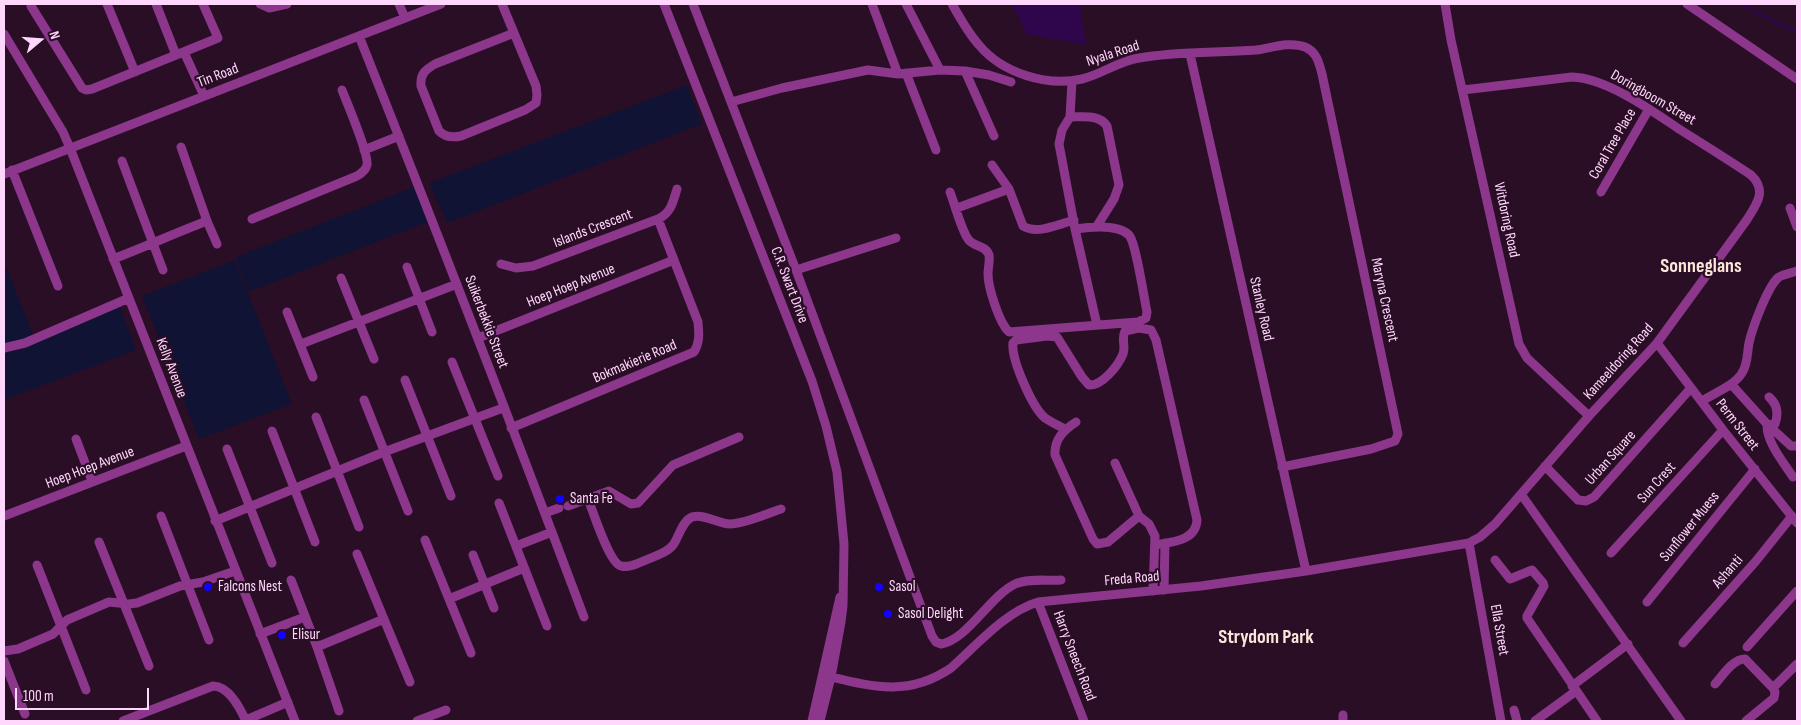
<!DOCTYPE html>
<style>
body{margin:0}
#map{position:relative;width:1801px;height:725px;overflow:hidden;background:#2a0e26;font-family:"Sofia Sans Condensed",sans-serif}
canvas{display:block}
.frame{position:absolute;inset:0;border:5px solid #ffd7fc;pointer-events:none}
.north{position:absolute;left:15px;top:15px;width:50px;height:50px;-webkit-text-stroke:4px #2a0e26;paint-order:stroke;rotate:72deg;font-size:14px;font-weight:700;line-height:20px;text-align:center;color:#ffd7fc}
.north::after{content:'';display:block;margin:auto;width:18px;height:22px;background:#ffd7fc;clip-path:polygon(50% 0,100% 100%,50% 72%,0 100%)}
.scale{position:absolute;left:15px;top:688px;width:134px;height:22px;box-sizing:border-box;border:2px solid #ffd7fc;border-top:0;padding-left:6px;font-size:15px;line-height:18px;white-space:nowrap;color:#ffd7fc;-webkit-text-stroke:4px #2a0e26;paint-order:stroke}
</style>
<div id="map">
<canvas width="1801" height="725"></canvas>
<div class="frame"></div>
<div class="north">N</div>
<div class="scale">100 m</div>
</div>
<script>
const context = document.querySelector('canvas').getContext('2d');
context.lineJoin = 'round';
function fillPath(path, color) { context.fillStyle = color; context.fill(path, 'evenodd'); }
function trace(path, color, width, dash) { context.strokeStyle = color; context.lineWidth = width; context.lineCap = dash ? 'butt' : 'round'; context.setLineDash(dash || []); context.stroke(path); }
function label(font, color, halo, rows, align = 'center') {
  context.font = font + ' "Sofia Sans Condensed",sans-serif'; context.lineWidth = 4.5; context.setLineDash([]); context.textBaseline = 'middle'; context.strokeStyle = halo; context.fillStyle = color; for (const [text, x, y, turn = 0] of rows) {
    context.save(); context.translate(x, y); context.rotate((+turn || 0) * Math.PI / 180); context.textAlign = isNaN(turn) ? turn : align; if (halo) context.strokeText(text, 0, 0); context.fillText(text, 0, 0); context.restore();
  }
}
fillPath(new Path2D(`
 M 687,85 L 702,124 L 447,223 L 429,183 Z
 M 414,187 L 427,222 L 249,292 L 236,257 Z
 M 235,260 L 292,404 L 199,439 L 142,296 Z
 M 7,269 L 34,337 L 117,300 L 136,350 L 4,400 L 4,270 Z`), '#111334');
fillPath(new Path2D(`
 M 1011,4 L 1080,4 L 1086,45 L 1027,34 Z`), '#2f064b');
trace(new Path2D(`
 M 1739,4 L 1797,32`), '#2f064b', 2.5);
trace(new Path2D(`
 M 107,4 L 135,72
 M 156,4 L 176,55
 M 260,4 L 269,8 L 287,4
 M 399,4 L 405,18
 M 502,4 L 536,86 L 537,95 L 536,103 L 525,110 L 461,136 C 452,138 445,137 439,131 L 421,86 C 420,74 425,70 435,64 L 514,33
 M 664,4 L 812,381 L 826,426 L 837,472 L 844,544 L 843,606 L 841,622 L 831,677 L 820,721
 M 693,4 L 796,270 L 932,636 L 936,642 L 941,644 C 967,640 990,596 1015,584 C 1028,578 1047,581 1061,580
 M 872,4 L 898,74
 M 906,4 L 940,70
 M 952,4 C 960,18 968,33 979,45 C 1002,73 1047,87 1082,79 C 1102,74 1119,61 1139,58 C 1177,51 1217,53 1256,50 C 1271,48 1290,41 1305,47 C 1317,52 1319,63 1322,74 L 1398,434 L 1395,441 L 1371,449 L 1282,467
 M 1445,4 L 1451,40 L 1519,344 L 1527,358 L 1589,416
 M 1687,4 L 1797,79
 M 31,6 L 82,88 L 86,90 L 92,89 L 218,38 L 203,4
 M 4,34 L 63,132 L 70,148 L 295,721
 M 359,36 C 436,229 511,423 584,617
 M 184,52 L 204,96
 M 1190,54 L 1306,571
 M 965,71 L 994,136
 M 906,73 L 936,150
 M 1072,81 L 1070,117 L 1062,130 L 1059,144 L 1075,229 L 1097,325
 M 731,102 L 782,88 L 868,70 L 898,74 L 940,70 L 965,71 L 989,75 L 1011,82
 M 1070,117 C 1083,117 1099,114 1107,126 L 1119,185 L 1114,199 L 1097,226
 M 364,150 L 399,136
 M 122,161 L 163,270
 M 992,165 L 1009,189 L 1023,226 C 1037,235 1060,224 1074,220
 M 12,170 L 58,286
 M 4,174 L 441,4
 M 950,192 C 955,205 961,229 968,239 C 973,247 986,245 989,255 C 990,261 988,268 988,274 C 988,287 999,323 1009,332 L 1138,322 L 1146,318 L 1147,312 C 1144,298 1136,243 1129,235 C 1118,224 1089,227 1075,229
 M 1601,192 L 1649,109
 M 957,208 L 1009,189
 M 1790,208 L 1797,227
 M 252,219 L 357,176 C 362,173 366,170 367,165 C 369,154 347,103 342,90
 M 207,221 L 217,244
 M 113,259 C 145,247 175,233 207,221 L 181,147
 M 501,264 L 516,268 L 533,266 L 658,219 C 671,213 673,202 677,189
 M 407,267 L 432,332
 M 796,270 L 896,238
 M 341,278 L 374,359
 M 287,312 L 313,377
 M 478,338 L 674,260
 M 1657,343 L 1723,430 L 1797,523
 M 301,344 L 457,284
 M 4,348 L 25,343 L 129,298
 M 452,362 L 498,476
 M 405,380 L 451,496
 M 1731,384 L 1767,424 L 1791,446 L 1797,446
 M 1769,397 C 1777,404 1779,413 1775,424 L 1773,425 L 1767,424 C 1766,442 1784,463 1793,477
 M 364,400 L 408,511
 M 1702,401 C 1714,393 1734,386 1742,373 C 1748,364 1747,353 1749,343 C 1752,329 1768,285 1779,277 C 1784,274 1791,273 1797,271
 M 316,417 L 359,527
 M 1076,422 C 1064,430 1054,439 1055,455 L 1093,539 L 1097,544 L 1108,542 L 1139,516
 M 511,428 L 694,352 C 700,342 699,334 698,322 L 658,219
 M 1065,429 C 1059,426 1051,422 1045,418 C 1032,407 1011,359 1013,343 L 1016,340 L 1047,336 L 1057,337 L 1082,377 L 1089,385 C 1102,386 1118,366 1123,354 C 1126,347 1121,339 1125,331 L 1139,328 L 1151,330 L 1156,340 L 1197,520 C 1196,541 1172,542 1155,545
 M 272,431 L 315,542
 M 76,439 L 92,481
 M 227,449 L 272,563
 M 1115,463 L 1139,516 L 1149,524 L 1155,536 L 1153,591
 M 1545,466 L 1578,500 L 1586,501 L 1594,497 L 1691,388
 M 1521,494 L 1681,721
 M 588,499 C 593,511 609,563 621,566 C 630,568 638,563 646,560 C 655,556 667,553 673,545 C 679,537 682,521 692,517 C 703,513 718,524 730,524 C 744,524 766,514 781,509
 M 499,503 L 547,626
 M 568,506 L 609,491 L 631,504 L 638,503 L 673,465 L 739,437
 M 545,513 L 559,508
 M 4,516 L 186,446
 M 161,516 L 209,640
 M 215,521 L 384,452 L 503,408
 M 425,540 L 471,653
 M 99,542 L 149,666
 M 1469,543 L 1501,721
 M 516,546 L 552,532
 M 1611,553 L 1723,430
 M 357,554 L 410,682
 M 473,555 L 494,608
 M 1495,560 L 1510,579 L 1532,570 L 1543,583 L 1544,586 L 1527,616 L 1527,618 L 1597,721
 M 37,565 L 86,690
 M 291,580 L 317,647 L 339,711
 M 1164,590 L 1165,543
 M 449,599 L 524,568
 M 1038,602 L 1084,721
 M 1647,602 L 1755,469
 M 260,634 L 305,617
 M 1683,643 L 1756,561 L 1792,516
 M 317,647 L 384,619
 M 1747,647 L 1797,591
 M 4,651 L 18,649 L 53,634 L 67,620 L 109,602 L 129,604 L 137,603 L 180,586 L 203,582 L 235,571
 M 4,661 L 25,714
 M 823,675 C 870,686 907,698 951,668 C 977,645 1005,612 1038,602 L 1201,586 L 1306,571 L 1469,543 L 1480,537 L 1495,524 L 1589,416 L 1657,343 L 1746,221 C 1756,205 1768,191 1751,175 C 1727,159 1703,144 1679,129 C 1651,110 1606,78 1572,77 L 1463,90
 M 1715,684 C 1723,675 1733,659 1745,659 L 1773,688 L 1775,692 L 1774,698 L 1746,721
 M 1572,686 L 1628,644
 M 1773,688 L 1797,664
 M 1514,710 L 1517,721
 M 1343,715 L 1343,721
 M 246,720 L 288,702
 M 123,721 L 213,686 C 229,686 240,708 246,721
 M 417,721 L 446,710
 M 812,721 L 840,597
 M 1535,721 L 1576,691`), '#8c368c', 9);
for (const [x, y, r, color] of [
 [560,499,5,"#1103ff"],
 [208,587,5,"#1103ff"],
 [879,587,5,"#1103ff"],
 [888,614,5,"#1103ff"],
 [282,635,5,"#1103ff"]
]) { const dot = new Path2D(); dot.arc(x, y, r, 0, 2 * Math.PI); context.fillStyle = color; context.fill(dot); trace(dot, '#2a0e26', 2); }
label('15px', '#ffd7fc', '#2a0e26', [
 ["Nyala Road",1113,54,-18],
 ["Tin Road",218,76,-21],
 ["Doringboom Street",1653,98,30],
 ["Coral Tree Place",1613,144,-60],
 ["Witdoring Road",1506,220,78],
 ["Islands Crescent",593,229,-21],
 ["C.R. Swart Drive",789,285,69],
 ["Hoep Hoep Avenue",571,286,-22],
 ["Maryna Crescent",1384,300,78],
 ["Stanley Road",1261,309,77],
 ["Suikerbekkie Street",486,322,69],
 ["Bokmakierie Road",635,362,-23],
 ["Kameeldoring Road",1619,362,-48],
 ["Kelly Avenue",171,368,69],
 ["Perm Street",1737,425,52],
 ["Urban Square",1611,458,-48],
 ["Hoep Hoep Avenue",90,468,-21],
 ["Sun Crest",1657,483,-48],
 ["Sunflower Muess",1690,527,-51],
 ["Ashanti",1728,572,-49],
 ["Freda Road",1132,579,-5],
 ["Ella Street",1499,630,80],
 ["Harry Sneech Road",1074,656,69]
]);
label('15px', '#ffd7fc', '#2a0e26', [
 ["Santa Fe",570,499],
 ["Falcons Nest",218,587],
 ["Sasol",889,587],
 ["Sasol Delight",898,614],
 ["Elisur",292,635]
], 'left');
label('bold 20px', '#ffe5d9', '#2a0e26', [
 ["Sonneglans",1701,267],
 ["Strydom Park",1266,638]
]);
</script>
